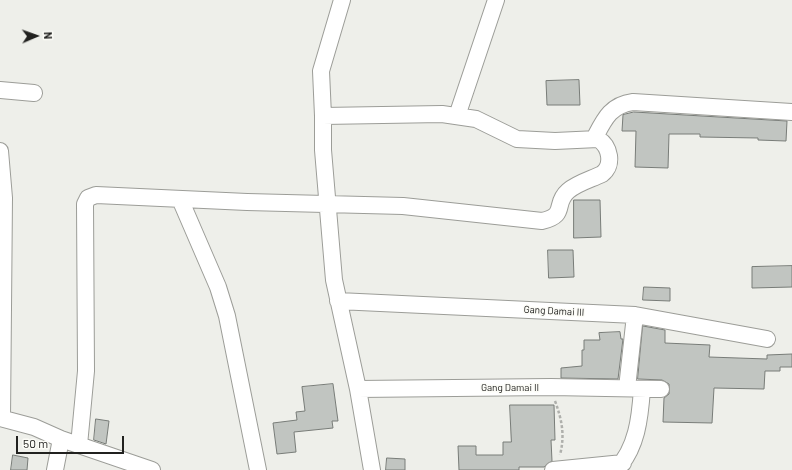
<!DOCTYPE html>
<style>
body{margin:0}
#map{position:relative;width:792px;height:470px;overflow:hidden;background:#eeefea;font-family:Barlow,sans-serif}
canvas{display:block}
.north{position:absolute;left:16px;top:16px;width:40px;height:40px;-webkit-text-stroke:3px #fcfcf7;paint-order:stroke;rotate:88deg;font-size:11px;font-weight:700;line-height:16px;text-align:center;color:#21211f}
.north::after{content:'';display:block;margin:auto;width:14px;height:18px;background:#21211f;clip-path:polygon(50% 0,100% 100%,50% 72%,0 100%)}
.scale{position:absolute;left:16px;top:436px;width:108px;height:18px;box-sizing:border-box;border:2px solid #21211f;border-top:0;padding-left:5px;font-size:12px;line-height:14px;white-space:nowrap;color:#21211f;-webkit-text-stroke:3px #fcfcf7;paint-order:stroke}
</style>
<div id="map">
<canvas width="792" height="470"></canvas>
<div class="north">N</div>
<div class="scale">50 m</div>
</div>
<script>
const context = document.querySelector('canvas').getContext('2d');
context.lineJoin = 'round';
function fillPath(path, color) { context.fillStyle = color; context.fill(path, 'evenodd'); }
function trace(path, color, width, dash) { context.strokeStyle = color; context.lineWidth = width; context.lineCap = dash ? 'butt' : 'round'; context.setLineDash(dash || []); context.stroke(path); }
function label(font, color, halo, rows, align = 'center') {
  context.font = font + ' Barlow,sans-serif'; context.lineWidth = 3; context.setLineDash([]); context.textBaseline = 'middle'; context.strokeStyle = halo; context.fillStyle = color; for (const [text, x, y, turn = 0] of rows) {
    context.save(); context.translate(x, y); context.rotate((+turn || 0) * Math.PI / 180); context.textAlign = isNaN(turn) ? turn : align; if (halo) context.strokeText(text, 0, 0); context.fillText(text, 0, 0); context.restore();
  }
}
const building = new Path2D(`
 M 579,80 L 580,105 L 547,105 L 546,81 Z
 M 634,112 L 787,121 L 786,141 L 758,140 L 758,138 L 700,137 L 700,134 L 669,134 L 668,168 L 635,167 L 636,131 L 622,131 L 623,115 Z
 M 574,200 L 600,200 L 601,237 L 574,238 Z
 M 548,250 L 573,250 L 574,277 L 549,278 Z
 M 792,266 L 792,287 L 752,288 L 752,267 Z
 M 644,287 L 670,288 L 670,301 L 643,300 Z
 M 643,326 L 665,330 L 665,343 L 710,345 L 709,357 L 767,359 L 767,355 L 792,354 L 792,367 L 780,367 L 780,371 L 765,371 L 764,389 L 714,388 L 712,423 L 663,422 L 664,398 L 669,394 L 669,384 L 662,380 L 638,379 Z
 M 620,332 L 621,339 L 623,339 L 618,379 L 561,378 L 561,368 L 582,366 L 582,350 L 584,350 L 584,340 L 600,340 L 599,333 Z
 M 333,384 L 338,421 L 332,421 L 333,428 L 294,432 L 296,452 L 277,454 L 273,423 L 297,420 L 296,412 L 305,411 L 302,387 Z
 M 510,405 L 554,405 L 555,440 L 551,440 L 552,461 L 544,467 L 519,467 L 519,470 L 459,470 L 458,446 L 476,446 L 476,455 L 503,455 L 503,442 L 511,442 Z
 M 96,419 L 109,421 L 106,444 L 94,440 Z
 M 13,455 L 28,458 L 27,470 L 11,470 Z
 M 387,458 L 405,459 L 405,470 L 386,470 Z`);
fillPath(building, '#c1c5c1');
trace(building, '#787c78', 1);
const street = new Path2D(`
 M 342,0 L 321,71 L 323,116 L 323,150 L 334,280 L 358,389 L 372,470
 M 0,90 L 34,93
 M 457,116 L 496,0
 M 594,139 C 604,120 610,105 633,102 L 792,112
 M 0,151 L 4,198 L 2,418
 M 180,199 L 218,287 L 227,316 L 258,470
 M 338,301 L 635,315 L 767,339
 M 627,388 L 635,315
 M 358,389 L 551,387 L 661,389
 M 0,418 L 34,427 L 61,439 L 152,470
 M 79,445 L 86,371 L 85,204 L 88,198 L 96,195 L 247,202 L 403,206 L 542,221 C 568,215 553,204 568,191 C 577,183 592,179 602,174 C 614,165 610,146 598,139 L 555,141 L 517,139 L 476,119 L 442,114 L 323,116
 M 55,470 L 61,439
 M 553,470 L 623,463
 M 616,470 C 637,448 640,418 642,389`);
trace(street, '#9c9d98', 18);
trace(new Path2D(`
 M 555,401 C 562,420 565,435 560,455`), '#afb0ac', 2.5, [3, 2]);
trace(street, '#fff', 16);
label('10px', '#21211f', '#fcfcf7', [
 ["Gang Damai III",554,311,3],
 ["Gang Damai II",510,388]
]);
</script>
